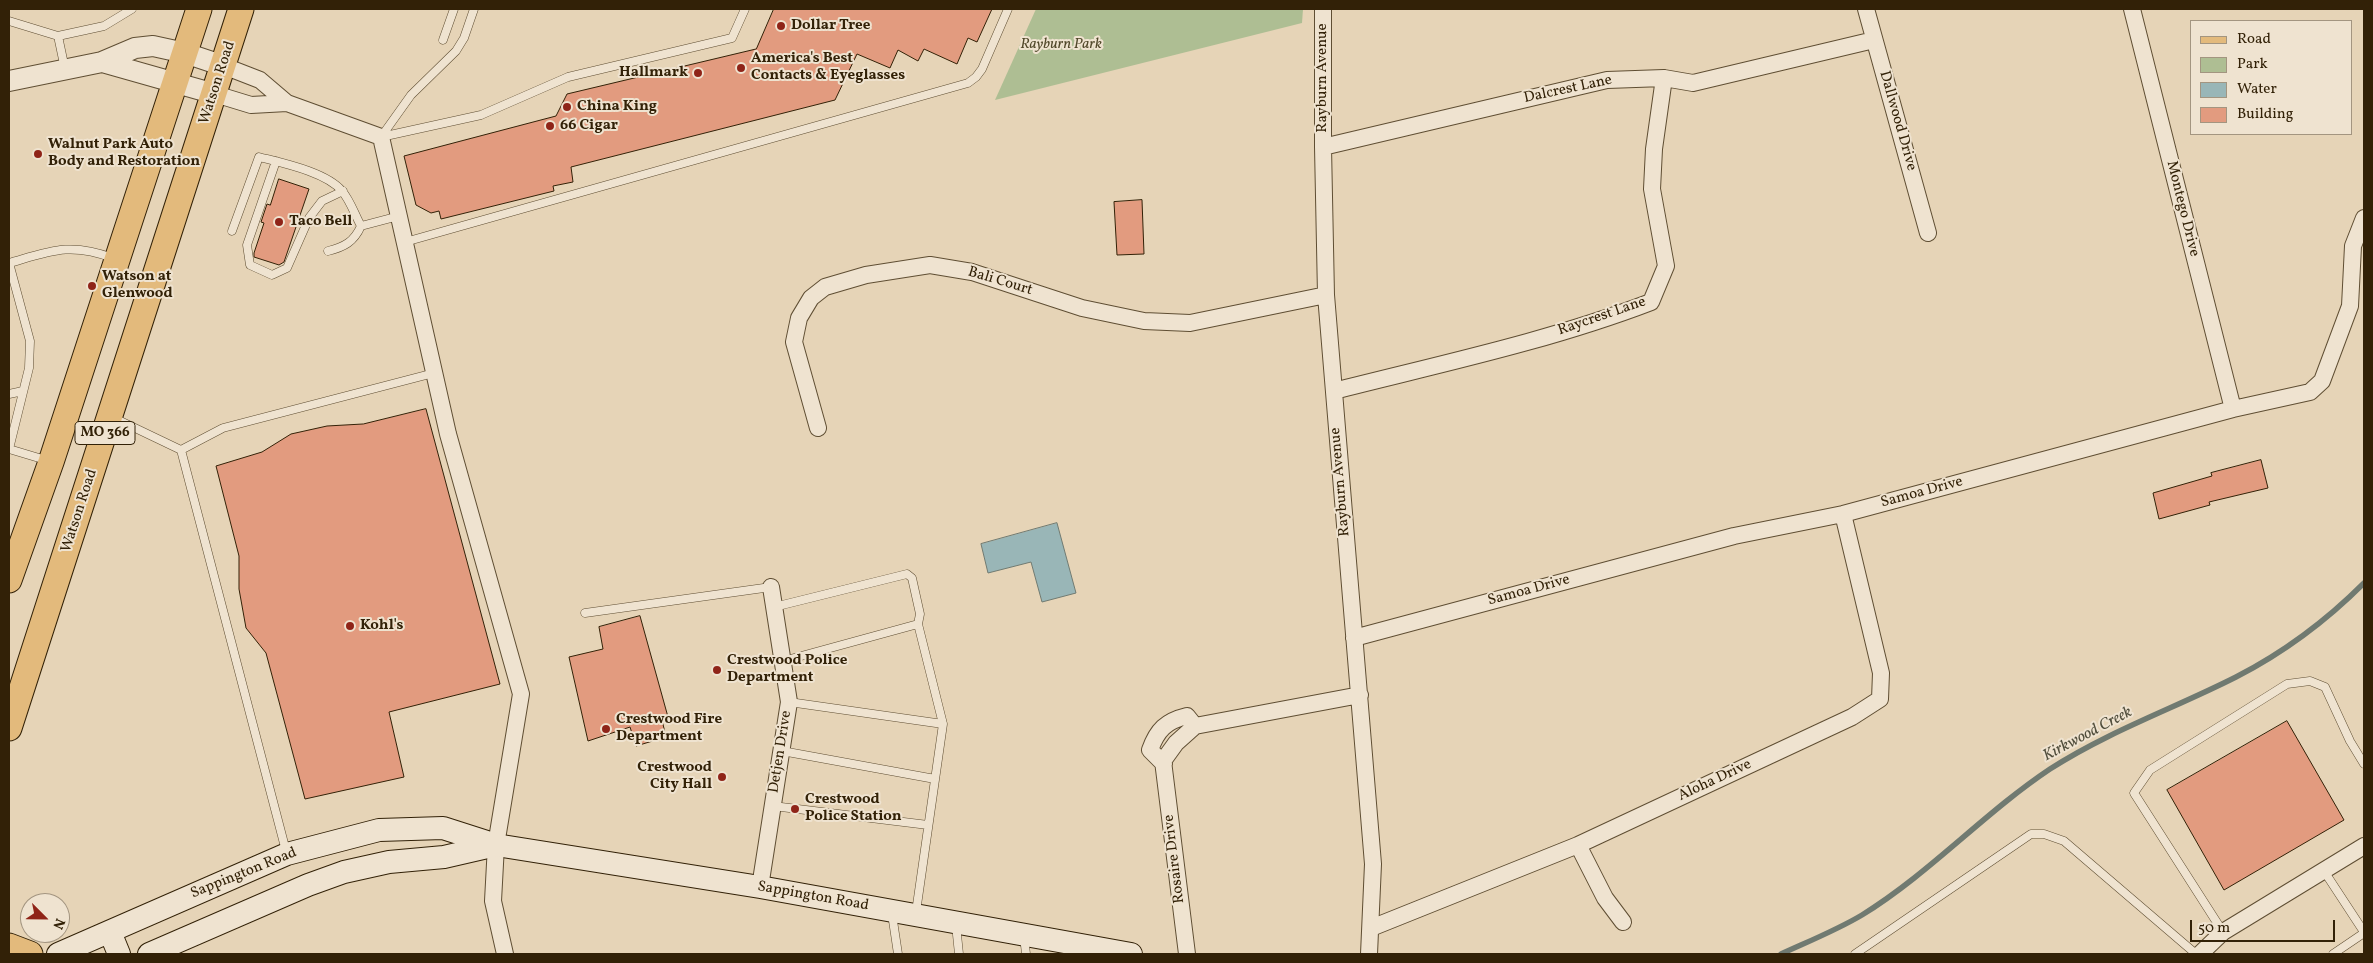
<!DOCTYPE html>
<style>
body{margin:0}
#map{position:relative;width:2373px;height:963px;overflow:hidden;background:#e6d4b7;font-family:Vollkorn,serif}
canvas{display:block}
.frame{position:absolute;inset:0;border:10px solid #322107;pointer-events:none}
.legend{position:absolute;left:2190px;top:20px;width:162px;height:115px;box-sizing:border-box;background:#efe3d0;border:1px solid #a39580;margin:0;padding:6px 9px;list-style:none;font-size:15px;color:#322107}
.legend li{display:flex;align-items:center;gap:10px;height:25px}
.legend b{width:25px;border:1px solid #a39580}
.north{position:absolute;left:20px;top:893px;width:50px;height:50px;box-sizing:border-box;background:#efe3d0;border:1px solid #a39580;border-radius:50%;rotate:113deg;font-size:14px;font-weight:700;line-height:20px;text-align:center;color:#322107}
.north::after{content:'';display:block;margin:auto;width:18px;height:22px;background:#8f2418;clip-path:polygon(50% 0,100% 100%,50% 72%,0 100%)}
.scale{position:absolute;left:2190px;top:920px;width:145px;height:22px;box-sizing:border-box;border:2px solid #322107;border-top:0;padding-left:6px;font-size:15px;line-height:18px;white-space:nowrap;color:#322107;-webkit-text-stroke:4px #efe3d0;paint-order:stroke}
</style>
<div id="map">
<canvas width="2373" height="963"></canvas>
<div class="frame"></div>
<ul class="legend">
<li><b style="height:6px;background:#e3ba7c"></b>Road</li>
<li><b style="height:14px;background:#aebe93"></b>Park</li>
<li><b style="height:14px;background:#99b6b7"></b>Water</li>
<li><b style="height:14px;background:#e29b7f"></b>Building</li>
</ul>
<div class="north">N</div>
<div class="scale">50 m</div>
</div>
<script>
const context = document.querySelector('canvas').getContext('2d');
context.lineJoin = 'round';
function fillPath(path, color) { context.fillStyle = color; context.fill(path, 'evenodd'); }
function trace(path, color, width, dash) { context.strokeStyle = color; context.lineWidth = width; context.lineCap = dash ? 'butt' : 'round'; context.setLineDash(dash || []); context.stroke(path); }
function label(font, color, halo, rows, align = 'center') {
  context.font = font + ' Vollkorn,serif'; context.lineWidth = 4; context.setLineDash([]); context.textBaseline = 'middle'; context.strokeStyle = halo; context.fillStyle = color; for (const [text, x, y, turn = 0] of rows) {
    context.save(); context.translate(x, y); context.rotate((+turn || 0) * Math.PI / 180); context.textAlign = isNaN(turn) ? turn : align; if (halo) context.strokeText(text, 0, 0); context.fillText(text, 0, 0); context.restore();
  }
}
fillPath(new Path2D(`
 M 1036,9 L 1303,9 L 1302,23 L 995,100 Z`), '#aebe93');
const water = new Path2D(`
 M 1057,523 L 1076,593 L 1042,602 L 1031,562 L 988,573 L 981,544 Z`);
fillPath(water, '#99b6b7');
trace(water, '#707a71', 1);
trace(new Path2D(`
 M 1781,954 C 1807,942 1837,930 1862,915 C 1930,873 1984,813 2050,769 C 2109,731 2175,708 2236,677 C 2283,653 2327,620 2364,583`), '#707a71', 5.5);
const building = new Path2D(`
 M 774,9 L 992,9 L 977,42 L 968,38 L 957,64 L 924,49 L 918,61 L 898,50 L 890,68 L 857,54 L 835,100 L 571,167 L 573,182 L 553,186 L 554,191 L 441,219 L 439,211 L 431,213 L 416,205 L 404,156 L 556,116 L 567,94 L 756,49 Z
 M 279,179 L 309,189 L 284,262 L 279,265 L 254,257 L 254,253 L 264,223 L 261,222 L 267,204 L 270,205 Z
 M 1142,200 L 1144,254 L 1117,255 L 1114,202 Z
 M 426,409 L 500,684 L 389,712 L 404,777 L 305,799 L 266,653 L 246,628 L 239,589 L 239,556 L 216,466 L 262,452 L 291,434 L 327,426 L 363,424 Z
 M 2261,460 L 2268,488 L 2209,502 L 2210,505 L 2159,519 L 2153,493 L 2212,476 L 2211,473 Z
 M 640,616 L 668,717 L 662,720 L 666,737 L 636,746 L 630,727 L 588,741 L 569,657 L 603,649 L 599,627 Z
 M 2287,721 L 2344,820 L 2224,890 L 2167,790 Z`);
fillPath(building, '#e29b7f');
trace(building, '#322107', 1);
const service = new Path2D(`
 M 9,21 L 58,36 L 104,26 L 132,9
 M 58,36 L 65,69
 M 443,40 L 454,9
 M 381,137 L 481,115 L 568,77 L 732,38 L 745,9
 M 381,137 L 411,95 L 456,51 L 464,38 L 474,9
 M 276,161 L 247,245 L 250,265 L 272,275 L 287,268 L 309,218 L 322,201 L 343,191
 M 232,231 L 259,157 C 282,163 326,172 342,191 C 350,200 355,215 361,226 L 399,216
 M 405,242 L 968,83 L 976,77 L 982,69 L 1008,9
 M 328,251 C 344,247 354,242 361,226
 M 9,263 L 30,341 L 29,368 L 9,449 L 49,461
 M 9,263 C 51,251 70,242 113,258
 M 9,394 L 23,391
 M 112,417 L 181,450 L 286,851
 M 181,450 L 223,428 L 434,373
 M 774,607 L 907,574 L 912,578 L 920,614 L 918,624 L 943,724 L 916,912
 M 585,613 L 771,587
 M 783,661 L 918,624
 M 789,702 L 943,724
 M 782,751 L 935,779
 M 773,806 L 928,825
 M 2324,871 L 2364,932
 M 892,914 L 898,954
 M 956,925 L 959,954
 M 2223,932 L 2134,793 L 2150,770 L 2287,684 L 2310,681 L 2325,687 L 2350,741 L 2364,764
 M 1024,936 L 1026,954
 M 1855,954 L 2031,834 L 2044,834 L 2064,841 L 2196,954
 M 2333,954 L 2364,933`);
const minor = new Path2D(`
 M 1323,9 L 1323,147 L 1326,295 L 1373,864 L 1369,954
 M 1866,9 L 1928,233
 M 2132,9 L 2233,409
 M 224,66 L 260,80 L 287,103 L 381,137 L 448,434 L 521,694 L 496,845 L 493,901 L 505,954
 M 215,94 L 251,105 L 287,103
 M 1323,147 L 1607,80 L 1664,78 L 1693,83 L 1874,40
 M 1334,391 C 1440,364 1549,341 1651,302 L 1666,266 L 1652,189 L 1654,149 L 1664,78
 M 818,428 L 794,342 L 799,318 L 811,298 L 825,287 L 866,275 L 930,265 L 972,272 L 1082,308 L 1144,321 L 1190,323 L 1326,295
 M 1354,638 L 1734,536 L 1843,514 L 2233,409 L 2310,392 L 2322,381 L 2350,306 L 2353,246 L 2364,218
 M 1164,764 L 1150,750 C 1157,730 1166,721 1187,716 L 1195,726
 M 1578,845 L 1605,898 L 1623,922
 M 760,887 L 789,702 L 771,587
 M 1371,928 L 1578,845 L 1852,717 L 1880,699 L 1881,673 L 1843,514
 M 1187,954 L 1163,761 L 1176,743 L 1195,726 L 1360,695
 M 2200,954 L 2223,932 L 2364,846`);
const tertiary = new Path2D(`
 M 102,62 L 215,94
 M 9,81 L 102,62 L 135,48 L 153,46 L 185,53 L 224,66`);
const secondary = new Path2D(`
 M 110,932 L 119,954
 M 58,954 L 287,854 L 379,830 L 443,828 L 496,845 L 760,887 L 1131,954
 M 149,954 L 308,885 L 344,872 L 389,862 L 444,857 L 496,845`);
const primary = new Path2D(`
 M 9,580 L 51,462 L 199,9
 M 9,728 L 241,9
 M 9,946 L 30,954`);
trace(service, '#5f4e33', 9);
trace(minor, '#5f4e33', 18);
trace(tertiary, '#5f4e33', 22);
trace(secondary, '#322107', 24);
trace(primary, '#322107', 27);
trace(service, '#efe3d0', 8);
trace(minor, '#efe3d0', 16);
trace(tertiary, '#efe3d0', 20);
trace(secondary, '#efe3d0', 22);
trace(primary, '#e3ba7c', 25);
for (const [x, y, r, color] of [
 [781,26,5,"#8f2418"],
 [741,68,5,"#8f2418"],
 [698,73,5,"#8f2418"],
 [567,107,5,"#8f2418"],
 [550,126,5,"#8f2418"],
 [38,154,5,"#8f2418"],
 [279,222,5,"#8f2418"],
 [92,286,5,"#8f2418"],
 [350,626,5,"#8f2418"],
 [717,670,5,"#8f2418"],
 [606,729,5,"#8f2418"],
 [722,777,5,"#8f2418"],
 [795,809,5,"#8f2418"]
]) { const dot = new Path2D(); dot.arc(x, y, r, 0, 2 * Math.PI); context.fillStyle = color; context.fill(dot); trace(dot, '#efe3d0', 2); }
for (const [x, y, w] of [
 [105,433,60]
]) { const box = new Path2D(); box.roundRect(x - w / 2, y - 11.5, w, 23, 4); context.fillStyle = '#efe3d0'; context.fill(box); trace(box, '#322107', 1); }
label('bold 14px', '#322107', null, [
 ["MO 366",105,433]
]);
label('bold 15px', '#322107', '#efe3d0', [
 ["Dollar Tree",791,26],
 ["America's Best",751,59],
 ["Contacts & Eyeglasses",751,76],
 ["Hallmark",688,73,"right"],
 ["China King",577,107],
 ["66 Cigar",560,126],
 ["Walnut Park Auto",48,145],
 ["Body and Restoration",48,162],
 ["Taco Bell",289,222],
 ["Watson at",102,277],
 ["Glenwood",102,294],
 ["Kohl's",360,626],
 ["Crestwood Police",727,661],
 ["Department",727,678],
 ["Crestwood Fire",616,720],
 ["Department",616,737],
 ["Crestwood",712,768,"right"],
 ["City Hall",712,785,"right"],
 ["Crestwood",805,800],
 ["Police Station",805,817]
], 'left');
label('italic 15px', '#51482a', '#efe3d0', [
 ["Rayburn Park",1061,45]
]);
label('15px', '#322107', '#efe3d0', [
 ["Rayburn Avenue",1323,78,-90],
 ["Watson Road",218,83,-72],
 ["Dalcrest Lane",1568,90,-12],
 ["Dallwood Drive",1897,121,74],
 ["Montego Drive",2182,209,76],
 ["Bali Court",1000,282,17],
 ["Raycrest Lane",1602,317,-19],
 ["Rayburn Avenue",1341,482,-95],
 ["Samoa Drive",1922,493,-15],
 ["Watson Road",80,511,-72],
 ["Samoa Drive",1529,591,-15],
 ["Detjen Drive",781,752,-81],
 ["Aloha Drive",1715,781,-25],
 ["Rosaire Drive",1175,859,-97],
 ["Sappington Road",244,874,-22],
 ["Sappington Road",813,897,10]
]);
label('italic 16px', '#514e3c', '#efe3d0', [
 ["Kirkwood Creek",2088,735,-28]
]);
</script>
